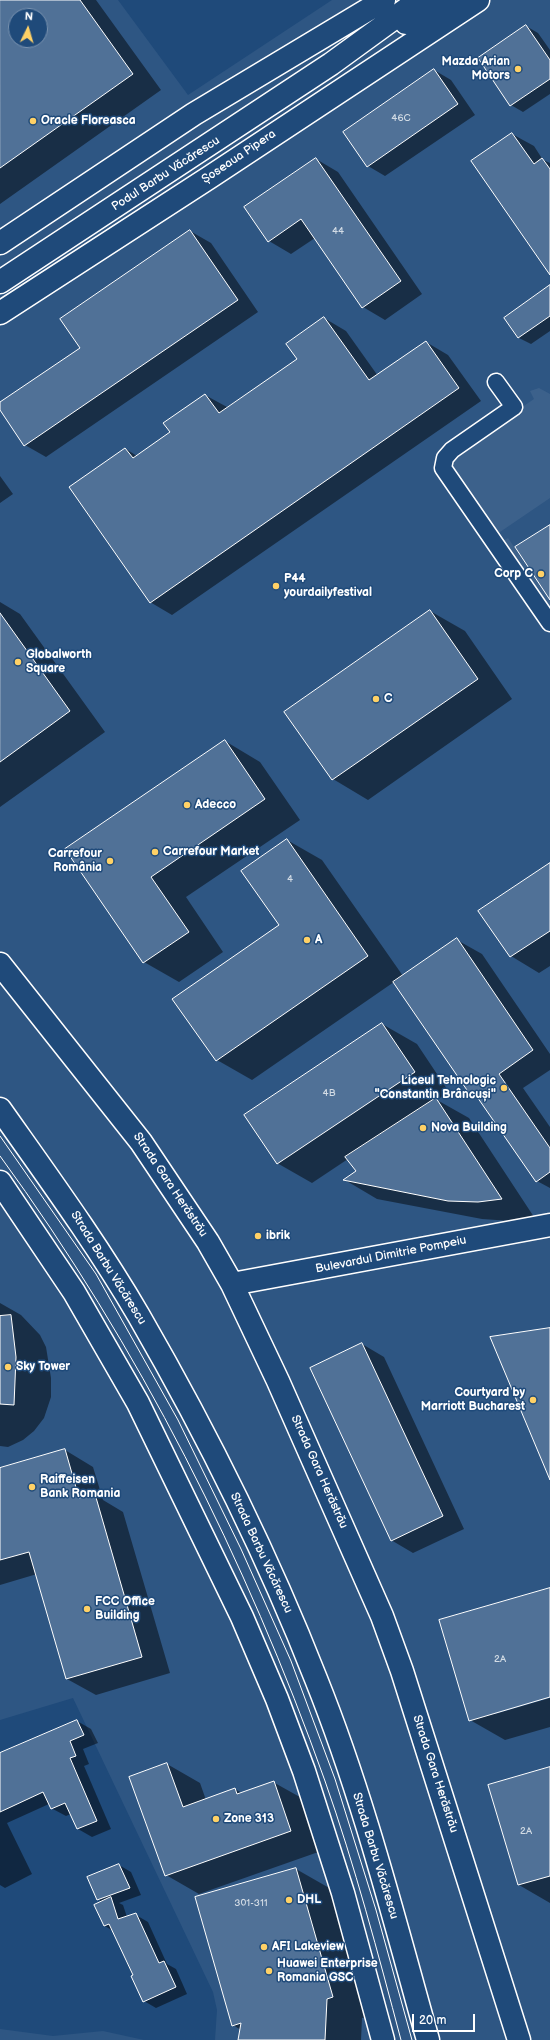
<!DOCTYPE html>
<meta charset="utf-8">
<style>
body{margin:0}
#map{position:relative;width:550px;height:2040px;overflow:hidden;background:#1f4a7a;font-family:"Balsamiq Sans",sans-serif}
canvas{display:block}
.north{position:absolute;left:8px;top:8px;width:40px;height:40px;box-sizing:border-box;background:#1f4a7a;border:1px solid #7992af;border-radius:50%;rotate:5deg;font-size:11px;font-weight:700;line-height:16px;text-align:center;color:#fff}
.north::after{content:'';display:block;margin:auto;width:14px;height:18px;background:#ffd166;clip-path:polygon(50% 0,100% 100%,50% 72%,0 100%)}
.scale{position:absolute;left:412px;top:2014px;width:63px;height:18px;box-sizing:border-box;border:2px solid #fff;border-top:0;padding-left:5px;font-size:12px;line-height:14px;white-space:nowrap;color:#fff;-webkit-text-stroke:3px #1f4a7a;paint-order:stroke}
</style>
<div id="map">
<canvas width="550" height="2040"></canvas>
<div class="north">N</div>
<div class="scale">20 m</div>
</div>
<script>
const context = document.querySelector('canvas').getContext('2d');
context.lineJoin = 'round';
function fillPath(path, color) { context.fillStyle = color; context.fill(path, 'evenodd'); }
function trace(path, color, width, dash) { context.strokeStyle = color; context.lineWidth = width; context.lineCap = dash ? 'butt' : 'round'; context.setLineDash(dash || []); context.stroke(path); }
function label(font, color, halo, rows, align = 'center') {
  context.font = font + ' "Balsamiq Sans",sans-serif'; context.lineWidth = 3; context.setLineDash([]); context.textBaseline = 'middle'; context.strokeStyle = halo; context.fillStyle = color; for (const [text, x, y, turn = 0] of rows) {
    context.save(); context.translate(x, y); context.rotate((+turn || 0) * Math.PI / 180); context.textAlign = isNaN(turn) ? turn : align; if (halo) context.strokeText(text, 0, 0); context.fillText(text, 0, 0); context.restore();
  }
}
fillPath(new Path2D(`
 M 0,0 L 118,0 L 188,95 L 332,0 L 550,0 L 550,2040 L 215,2040 L 217,2010 L 213,1992 L 73,1698 L 0,1720 ZM 16,16 L 40,16 L 40,40 L 16,40 Z
 M 0,2029 L 53,2036 L 103,2031 L 144,2040 L 0,2040 Z`), '#2e5683');
fillPath(new Path2D(`
 M 539,388 L 550,394 L 550,498 L 497,534 L 454,476 L 449,459 L 452,455 L 534,399 L 530,391 Z
 M 508,538 L 550,600 L 550,615 L 500,543 Z`), '#3c618b');
fillPath(new Path2D(`
 M 0,0 L 96,0 L 161,90 L 0,204 ZM 16,16 L 40,16 L 40,40 L 16,40 Z
 M 526,26 L 538,33 L 550,50 L 550,94 L 523,112 L 511,105 Z
 M 434,70 L 451,80 L 475,115 L 385,176 L 368,166 Z
 M 512,134 L 534,146 L 543,160 L 550,163 L 550,273 Z
 M 316,159 L 338,172 L 422,294 L 385,320 L 363,307 L 315,238 L 291,254 L 269,241 L 245,207 Z
 M 190,231 L 211,243 L 258,312 L 46,457 L 25,445 L 0,409 L 0,403 L 81,348 Z
 M 550,288 L 550,331 L 531,344 L 519,338 Z
 M 324,318 L 346,331 L 378,376 L 426,342 L 448,355 L 481,401 L 172,615 L 150,602 L 126,449 L 137,456 L 171,432 L 205,395 L 227,407 L 298,360 Z
 M 0,476 L 13,494 L 0,503 Z
 M 0,602 L 20,614 L 105,732 L 0,807 Z
 M 430,611 L 465,631 L 512,699 L 368,800 L 333,779 L 286,712 Z
 M 225,741 L 260,762 L 300,820 L 186,897 L 223,952 L 179,982 L 144,962 L 66,849 Z
 M 287,840 L 322,860 L 403,976 L 457,940 L 482,954 L 550,1054 L 550,1070 L 523,1088 L 550,1127 L 550,1188 L 537,1181 L 479,1098 L 470,1093 L 394,982 L 252,1080 L 217,1060 L 280,925 Z
 M 550,865 L 550,966 L 539,973 L 511,956 L 501,942 Z
 M 382,1024 L 417,1044 L 449,1092 L 437,1100 L 469,1118 L 534,1217 L 511,1221 L 482,1219 L 377,1199 L 345,1180 L 357,1172 L 348,1159 L 312,1183 L 277,1163 Z
 M 0,1303 L 21,1315 L 40,1335 L 46,1347 L 51,1378 L 51,1397 L 44,1418 L 34,1431 L 23,1440 L 8,1447 L 0,1446 Z
 M 362,1344 L 384,1357 L 464,1529 L 413,1553 L 391,1540 Z
 M 65,1450 L 93,1467 L 103,1500 L 123,1512 L 170,1673 L 96,1695 L 67,1679 L 37,1574 L 0,1585 L 0,1469 Z
 M 550,1601 L 550,1696 L 495,1712 L 495,1714 L 550,1698 L 550,1727 L 505,1740 L 470,1720 Z
 M 77,1721 L 91,1729 L 98,1743 L 83,1749 L 89,1764 L 84,1766 L 111,1829 L 92,1837 L 78,1829 L 71,1814 L 66,1816 L 51,1808 L 49,1804 L 7,1823 L 32,1874 L 5,1888 L 0,1885 L 0,1754 Z
 M 167,1764 L 200,1783 L 206,1800 L 235,1789 L 242,1793 L 273,1782 L 307,1801 L 324,1850 L 199,1894 L 166,1875 Z
 M 550,1768 L 550,1903 L 519,1885 L 489,1786 Z
 M 119,1865 L 131,1872 L 141,1895 L 119,1903 L 123,1905 L 127,1917 L 136,1915 L 148,1922 L 167,1964 L 176,1969 L 187,1994 L 156,2008 L 144,2001 L 113,1931 L 105,1926 L 96,1905 L 102,1902 L 98,1899 L 89,1878 Z
 M 296,1869 L 331,1889 L 367,2017 L 362,2018 L 361,2040 L 239,2040 L 241,2030 L 233,2025 Z`), '#0007');
const building = new Path2D(`
 M 0,0 L 80,0 L 133,74 L 0,168 ZM 16,16 L 40,16 L 40,40 L 16,40 Z
 M 526,25 L 550,60 L 550,79 L 510,106 L 478,58 Z
 M 434,69 L 458,104 L 367,167 L 343,132 Z
 M 512,133 L 534,164 L 542,158 L 550,169 L 550,275 L 471,161 Z
 M 316,158 L 401,281 L 362,308 L 301,219 L 268,242 L 244,207 Z
 M 190,230 L 238,300 L 24,446 L 0,410 L 0,402 L 80,348 L 60,319 Z
 M 550,285 L 550,316 L 518,338 L 504,318 Z
 M 324,317 L 369,380 L 426,341 L 459,388 L 150,603 L 69,487 L 125,448 L 133,458 L 170,432 L 163,423 L 205,394 L 219,413 L 297,359 L 286,344 Z
 M 550,525 L 550,600 L 515,547 Z
 M 430,610 L 478,679 L 332,780 L 284,712 Z
 M 0,613 L 70,711 L 0,762 Z
 M 225,740 L 265,799 L 151,877 L 189,932 L 143,963 L 65,849 Z
 M 287,839 L 368,956 L 216,1061 L 172,999 L 279,925 L 241,871 Z
 M 550,863 L 550,931 L 510,957 L 478,911 Z
 M 457,938 L 533,1050 L 499,1074 L 550,1148 L 550,1172 L 536,1182 L 473,1091 L 469,1093 L 393,982 Z
 M 382,1023 L 415,1072 L 277,1164 L 244,1115 Z
 M 436,1098 L 502,1199 L 478,1202 L 448,1201 L 343,1180 L 356,1171 L 345,1157 Z
 M 11,1315 L 16,1357 L 14,1405 L 0,1404 L 0,1316 Z
 M 550,1328 L 550,1480 L 490,1337 Z
 M 362,1343 L 443,1516 L 391,1541 L 310,1368 Z
 M 65,1449 L 79,1498 L 95,1494 L 142,1657 L 66,1679 L 29,1552 L 0,1560 L 0,1468 Z
 M 550,1588 L 550,1697 L 469,1721 L 439,1620 Z
 M 77,1720 L 84,1735 L 70,1741 L 76,1756 L 70,1758 L 97,1821 L 77,1829 L 65,1803 L 51,1809 L 43,1792 L 0,1812 L 0,1753 Z
 M 167,1763 L 183,1807 L 235,1788 L 237,1794 L 274,1781 L 291,1831 L 165,1876 L 129,1777 Z
 M 550,1767 L 550,1876 L 518,1885 L 488,1785 Z
 M 119,1864 L 130,1888 L 97,1900 L 87,1877 Z
 M 296,1868 L 333,1997 L 327,1999 L 325,2040 L 238,2040 L 241,2023 L 232,2026 L 195,1897 Z
 M 111,1897 L 118,1919 L 136,1913 L 159,1963 L 164,1961 L 176,1987 L 143,2002 L 131,1976 L 133,1975 L 109,1924 L 104,1926 L 94,1905 Z`);
fillPath(building, '#507197');
trace(building, '#fff', 1);
const pedestrian = new Path2D(`
 M 496,382 L 514,407 L 452,450 L 445,458 L 443,468 L 550,623`);
const tertiary = new Path2D(`
 M 0,964 L 141,1142 L 208,1242 L 232,1284 L 278,1381 L 382,1616 L 402,1671 L 519,2040
 M 232,1284 L 550,1225`);
const secondary = new Path2D(`
 M 406,23 L 447,0
 M 0,243 L 194,114 L 384,0
 M 0,282 L 331,64 L 419,0
 M 0,313 L 210,177 L 478,0`);
const primary = new Path2D(`
 M 0,1109 C 48,1177 97,1244 139,1316 C 206,1432 267,1554 316,1679 C 363,1796 394,1919 428,2040
 M 0,1182 L 74,1292 L 138,1403 L 242,1617 L 277,1699 L 304,1771 L 343,1893 L 383,2040`);
trace(pedestrian, '#fff', 19);
trace(tertiary, '#fff', 25);
trace(secondary, '#fff', 25);
trace(primary, '#fff', 25);
trace(pedestrian, '#1f4a7a', 16);
trace(tertiary, '#1f4a7a', 22);
trace(secondary, '#1f4a7a', 22);
trace(primary, '#1f4a7a', 22);
trace(new Path2D(`
 M 0,1136 L 96,1274 L 178,1420 L 241,1549 L 291,1661 L 335,1779 L 376,1910 L 412,2040
 M 0,1156 C 139,1346 246,1559 325,1781 C 355,1866 378,1953 401,2040`), '#fff', 1);
for (const [x, y, r, color] of [
 [518,69,4,"#ffd166"],
 [33,121,4,"#ffd166"],
 [541,574,4,"#ffd166"],
 [276,586,4,"#ffd166"],
 [18,662,4,"#ffd166"],
 [376,699,4,"#ffd166"],
 [187,805,4,"#ffd166"],
 [155,852,4,"#ffd166"],
 [110,861,4,"#ffd166"],
 [307,940,4,"#ffd166"],
 [504,1088,4,"#ffd166"],
 [423,1128,4,"#ffd166"],
 [258,1236,4,"#ffd166"],
 [8,1367,4,"#ffd166"],
 [533,1400,4,"#ffd166"],
 [32,1487,4,"#ffd166"],
 [87,1609,4,"#ffd166"],
 [216,1819,4,"#ffd166"],
 [289,1900,4,"#ffd166"],
 [264,1947,4,"#ffd166"],
 [269,1971,4,"#ffd166"]
]) { const dot = new Path2D(); dot.arc(x, y, r, 0, 2 * Math.PI); context.fillStyle = color; context.fill(dot); trace(dot, '#1f4a7a', 1.5); }
label('10px', '#d3dce5', null, [
 ["46C",401,118],
 ["44",338,231],
 ["4",290,879],
 ["4B",329,1093],
 ["2A",500,1659],
 ["2A",526,1831],
 ["301-311",251,1903]
]);
label('bold 12px', '#fff', '#1f4a7a', [
 ["Mazda Arian",510,62,"right"],
 ["Motors",510,76,"right"],
 ["Oracle Floreasca",41,121],
 ["Corp C",533,574,"right"],
 ["P44",284,579],
 ["yourdailyfestival",284,593],
 ["Globalworth",26,655],
 ["Square",26,669],
 ["C",384,699],
 ["Adecco",195,805],
 ["Carrefour Market",163,852],
 ["Carrefour",102,854,"right"],
 ["România",102,868,"right"],
 ["A",315,940],
 ["Liceul Tehnologic",496,1081,"right"],
 ["\"Constantin Brâncuși\"",496,1095,"right"],
 ["Nova Building",431,1128],
 ["ibrik",266,1236],
 ["Sky Tower",16,1367],
 ["Courtyard by",525,1393,"right"],
 ["Marriott Bucharest",525,1407,"right"],
 ["Raiffeisen",40,1480],
 ["Bank Romania",40,1494],
 ["FCC Office",95,1602],
 ["Building",95,1616],
 ["Zone 313",224,1819],
 ["DHL",297,1900],
 ["AFI Lakeview",272,1947],
 ["Huawei Enterprise",277,1964],
 ["Romania GSC",277,1978]
], 'left');
label('12px', '#fff', '#1f4a7a', [
 ["Șoseaua Pipera",239,157,-34],
 ["Podul Barbu Văcărescu",166,174,-33],
 ["Strada Gara Herăstrău",170,1185,56],
 ["Bulevardul Dimitrie Pompeiu",391,1255,-11],
 ["Strada Barbu Văcărescu",108,1268,58],
 ["Strada Gara Herăstrău",319,1472,66],
 ["Strada Barbu Văcărescu",261,1553,65],
 ["Strada Gara Herăstrău",435,1774,72],
 ["Strada Barbu Văcărescu",375,1856,73]
]);
</script>
